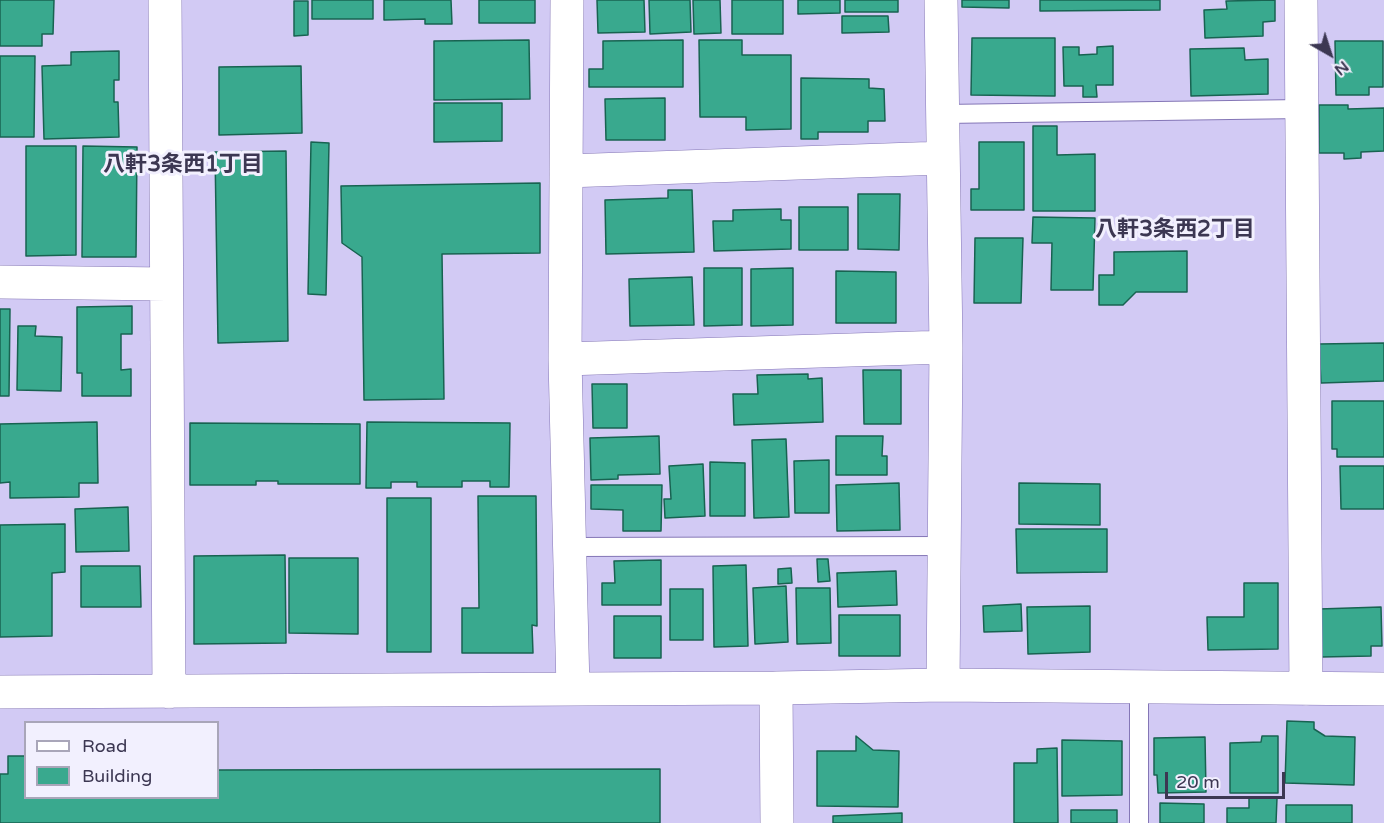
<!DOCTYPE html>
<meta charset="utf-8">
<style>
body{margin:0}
#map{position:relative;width:1384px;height:823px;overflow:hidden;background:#d2caf4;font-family:"Varela Round",sans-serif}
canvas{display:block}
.legend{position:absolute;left:24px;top:721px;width:195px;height:78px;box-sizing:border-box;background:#f2f0fe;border:2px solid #a9a6b9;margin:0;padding:8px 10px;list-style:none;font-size:18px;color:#3c3752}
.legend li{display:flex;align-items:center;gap:12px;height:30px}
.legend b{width:30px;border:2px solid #a9a6b9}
.north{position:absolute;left:1300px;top:24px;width:60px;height:60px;-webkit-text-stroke:4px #f2f0fe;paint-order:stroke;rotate:141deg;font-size:16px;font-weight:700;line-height:24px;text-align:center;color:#3c3752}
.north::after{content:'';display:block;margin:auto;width:21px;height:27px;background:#3c3752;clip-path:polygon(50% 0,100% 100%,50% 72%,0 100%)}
.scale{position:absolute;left:1165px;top:772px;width:120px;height:27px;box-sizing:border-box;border:3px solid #3c3752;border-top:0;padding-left:8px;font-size:18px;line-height:21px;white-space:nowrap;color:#3c3752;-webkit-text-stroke:4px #f2f0fe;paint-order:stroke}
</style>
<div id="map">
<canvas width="1384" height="823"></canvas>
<ul class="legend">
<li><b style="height:8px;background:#fff"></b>Road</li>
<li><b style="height:16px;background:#39a98e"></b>Building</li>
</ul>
<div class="north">N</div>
<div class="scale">20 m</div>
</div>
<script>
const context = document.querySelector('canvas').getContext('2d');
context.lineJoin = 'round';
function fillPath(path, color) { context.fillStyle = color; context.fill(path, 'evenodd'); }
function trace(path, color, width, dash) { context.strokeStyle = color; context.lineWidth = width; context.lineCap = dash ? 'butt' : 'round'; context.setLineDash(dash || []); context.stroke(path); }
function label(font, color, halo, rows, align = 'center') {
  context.font = font + ' "Varela Round","Noto Sans JP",sans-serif'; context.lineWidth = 6; context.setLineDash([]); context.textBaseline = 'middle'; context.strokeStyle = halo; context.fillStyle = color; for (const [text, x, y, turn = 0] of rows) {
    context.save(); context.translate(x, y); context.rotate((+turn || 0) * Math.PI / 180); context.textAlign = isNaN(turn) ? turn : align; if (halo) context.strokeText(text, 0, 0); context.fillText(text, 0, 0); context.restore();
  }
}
const building = new Path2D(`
 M 0,0 L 54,0 L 53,34 L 42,34 L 42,46 L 0,46 Z
 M 312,0 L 373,0 L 373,19 L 312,19 Z
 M 384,0 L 451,0 L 452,24 L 425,24 L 425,19 L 384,20 Z
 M 479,0 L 535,0 L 535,23 L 479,23 Z
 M 597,0 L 644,0 L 645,32 L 598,33 Z
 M 649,0 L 690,0 L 691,32 L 650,34 Z
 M 693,0 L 720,0 L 721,33 L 694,34 Z
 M 732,0 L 783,0 L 783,34 L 732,34 Z
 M 798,0 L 840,0 L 840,13 L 798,14 Z
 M 845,0 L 898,0 L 898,12 L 845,12 Z
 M 962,0 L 1009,0 L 1009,8 L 962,7 Z
 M 1040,0 L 1160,0 L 1160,10 L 1040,11 Z
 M 1275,0 L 1275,21 L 1263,22 L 1263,36 L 1205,38 L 1204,10 L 1227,9 L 1226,1 Z
 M 294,1 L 308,1 L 308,35 L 294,36 Z
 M 842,16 L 888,16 L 889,32 L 842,33 Z
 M 972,38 L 1055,38 L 1055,96 L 971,95 Z
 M 529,40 L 530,99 L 434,100 L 434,41 Z
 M 683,40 L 683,87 L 589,87 L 589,69 L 603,69 L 603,41 Z
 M 699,40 L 742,40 L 742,55 L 791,55 L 791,129 L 746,130 L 746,117 L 700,117 Z
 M 1335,41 L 1383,41 L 1383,87 L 1369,87 L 1369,95 L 1336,95 Z
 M 1113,46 L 1113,85 L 1096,85 L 1097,97 L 1083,97 L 1083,86 L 1064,86 L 1063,47 L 1079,47 L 1079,55 L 1097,54 L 1097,47 Z
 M 1244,48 L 1245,60 L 1268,59 L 1268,94 L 1191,96 L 1190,49 Z
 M 119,51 L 119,80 L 114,80 L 114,102 L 118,102 L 119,137 L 44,139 L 42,66 L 71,65 L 71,52 Z
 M 0,56 L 35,56 L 34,137 L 0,137 Z
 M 301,66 L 302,133 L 219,135 L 219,67 Z
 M 801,78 L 869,79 L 869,88 L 884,89 L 885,121 L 868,121 L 868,132 L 818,132 L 818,139 L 801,139 Z
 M 665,98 L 665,140 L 606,140 L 605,99 Z
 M 434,103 L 502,103 L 502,141 L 434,142 Z
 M 1319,105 L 1348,105 L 1348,109 L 1384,108 L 1384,151 L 1361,152 L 1361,158 L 1344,159 L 1344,153 L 1319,153 Z
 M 1033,126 L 1057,126 L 1057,155 L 1095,154 L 1095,211 L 1033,211 Z
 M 311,142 L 329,143 L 326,295 L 308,294 Z
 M 979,142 L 1024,142 L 1024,210 L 971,210 L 971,189 L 979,189 Z
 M 26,146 L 76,146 L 76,255 L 26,256 Z
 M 83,146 L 137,147 L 136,257 L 82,257 Z
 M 286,151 L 288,341 L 218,343 L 215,152 Z
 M 540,183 L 540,253 L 442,254 L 444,399 L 364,400 L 362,257 L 342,243 L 341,186 Z
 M 668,190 L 692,190 L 694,252 L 606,254 L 605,200 L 668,198 Z
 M 858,194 L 900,194 L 899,250 L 858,249 Z
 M 799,207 L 848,207 L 848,250 L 799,250 Z
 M 781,209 L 781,220 L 791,220 L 791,249 L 714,251 L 713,221 L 733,221 L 733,210 Z
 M 1033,217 L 1095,218 L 1093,290 L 1051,290 L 1052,243 L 1032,243 Z
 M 975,238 L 1023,238 L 1021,303 L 974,303 Z
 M 1187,251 L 1187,292 L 1136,292 L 1123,305 L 1099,305 L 1099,275 L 1114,275 L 1114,252 Z
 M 704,268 L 742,268 L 742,325 L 704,326 Z
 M 793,268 L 793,325 L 751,326 L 751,269 Z
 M 836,271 L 896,272 L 896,323 L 836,323 Z
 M 692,277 L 694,325 L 630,326 L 629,279 Z
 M 132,306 L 132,334 L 121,334 L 121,370 L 131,369 L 131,396 L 82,396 L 82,373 L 77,373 L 77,307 Z
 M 0,309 L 10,309 L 9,396 L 0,396 Z
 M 18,326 L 36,326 L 35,336 L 62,337 L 61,391 L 17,390 Z
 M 1384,343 L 1384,381 L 1321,383 L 1319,344 Z
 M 863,370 L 901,370 L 901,424 L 864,424 Z
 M 808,374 L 808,379 L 822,378 L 823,422 L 734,425 L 733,394 L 758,394 L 757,375 Z
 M 592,384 L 627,384 L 627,428 L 593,428 Z
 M 1332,401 L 1384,401 L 1384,457 L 1337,457 L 1337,449 L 1332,449 Z
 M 97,422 L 98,483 L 79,483 L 79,497 L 10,498 L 10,482 L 0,483 L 0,424 Z
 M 367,422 L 510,423 L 509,487 L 490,487 L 490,481 L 462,481 L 462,487 L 417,487 L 417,482 L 391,482 L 391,488 L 366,488 Z
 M 190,423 L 360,424 L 360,484 L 278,484 L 278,481 L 256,481 L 256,485 L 190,485 Z
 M 659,436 L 660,474 L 618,475 L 618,479 L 591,480 L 590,438 Z
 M 836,436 L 883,436 L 882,456 L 887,456 L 887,475 L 836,475 Z
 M 786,439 L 789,517 L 754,518 L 752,440 Z
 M 829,460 L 829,513 L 795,513 L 794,461 Z
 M 710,462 L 745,463 L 745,516 L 710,516 Z
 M 703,464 L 705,516 L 665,518 L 664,499 L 671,499 L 669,466 Z
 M 1340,466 L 1384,466 L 1384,509 L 1341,509 Z
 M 899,483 L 900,530 L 837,531 L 836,485 Z
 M 1019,483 L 1100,484 L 1100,525 L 1019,524 Z
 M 591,485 L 662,485 L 661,531 L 623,531 L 623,510 L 591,509 Z
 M 478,496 L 536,496 L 537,626 L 532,625 L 533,653 L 462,653 L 462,608 L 479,608 Z
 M 387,498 L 431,498 L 431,652 L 387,652 Z
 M 128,507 L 129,551 L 76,552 L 75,509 Z
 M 65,524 L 65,572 L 52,573 L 52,636 L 0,637 L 0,525 Z
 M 1016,529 L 1107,529 L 1107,572 L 1017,573 Z
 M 285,555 L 286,643 L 194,644 L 194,556 Z
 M 289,558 L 358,558 L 358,634 L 289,633 Z
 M 817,559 L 828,559 L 830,581 L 818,582 Z
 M 661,560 L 661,605 L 602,605 L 602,583 L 615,583 L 614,561 Z
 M 746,565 L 748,646 L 714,647 L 713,566 Z
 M 81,566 L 140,566 L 141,607 L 81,607 Z
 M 791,568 L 792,583 L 778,584 L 778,569 Z
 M 896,571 L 897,605 L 838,607 L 837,573 Z
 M 1244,583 L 1278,583 L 1278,649 L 1208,650 L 1207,617 L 1244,617 Z
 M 786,586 L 788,642 L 755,644 L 753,588 Z
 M 796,588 L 830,588 L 831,643 L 797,644 Z
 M 670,589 L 703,589 L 703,640 L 670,640 Z
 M 1021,604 L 1022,631 L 984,632 L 983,606 Z
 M 1090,606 L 1090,652 L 1028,654 L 1027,607 Z
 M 1381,607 L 1382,646 L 1371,646 L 1371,656 L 1321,657 L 1319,609 Z
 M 839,615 L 900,615 L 900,656 L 839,656 Z
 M 614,616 L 661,616 L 661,658 L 614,658 Z
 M 1287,721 L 1314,722 L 1314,729 L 1325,736 L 1355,737 L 1354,785 L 1285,783 Z
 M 856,736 L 873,750 L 899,751 L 898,807 L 817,806 L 817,751 L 856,751 Z
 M 1262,736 L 1278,736 L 1278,793 L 1230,793 L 1230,743 L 1261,742 Z
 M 1205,737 L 1206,792 L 1158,793 L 1157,775 L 1154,775 L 1154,738 Z
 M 1062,740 L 1122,741 L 1122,795 L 1062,796 Z
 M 1057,748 L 1058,823 L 1014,823 L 1014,763 L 1037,763 L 1037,749 Z
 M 8,756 L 26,756 L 26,798 L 218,798 L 218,770 L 660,769 L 660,823 L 0,823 L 0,774 L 8,774 Z
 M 1249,798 L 1277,798 L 1276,823 L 1227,823 L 1227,808 L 1249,808 Z
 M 1160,803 L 1204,804 L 1204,823 L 1160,823 Z
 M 1286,805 L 1352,805 L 1352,823 L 1286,823 Z
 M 1071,810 L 1117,810 L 1117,823 L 1071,823 Z
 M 902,813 L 902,823 L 833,823 L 833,816 Z`);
fillPath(building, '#39a98e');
trace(building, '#186351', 1.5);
const service = new Path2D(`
 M 943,114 L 1302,109
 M 569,547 L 944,546
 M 1139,687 L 1139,823`);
const minor = new Path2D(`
 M 165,0 L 169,692
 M 567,0 L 565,359 L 573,689
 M 941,0 L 946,347 L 943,685
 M 1301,0 L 1306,689
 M 566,171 L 943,158
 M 0,282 L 166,284
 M 565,359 L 946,347
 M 776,688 L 777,823
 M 0,692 L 776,688 L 943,685 L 1384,689`);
trace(service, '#8476b6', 20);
trace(minor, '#8476b6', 34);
trace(service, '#fff', 18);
trace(minor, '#fff', 33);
label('bold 22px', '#3c3752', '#f2f0fe', [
 ["八軒3条西1丁目",183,165],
 ["八軒3条西2丁目",1175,230]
]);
</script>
